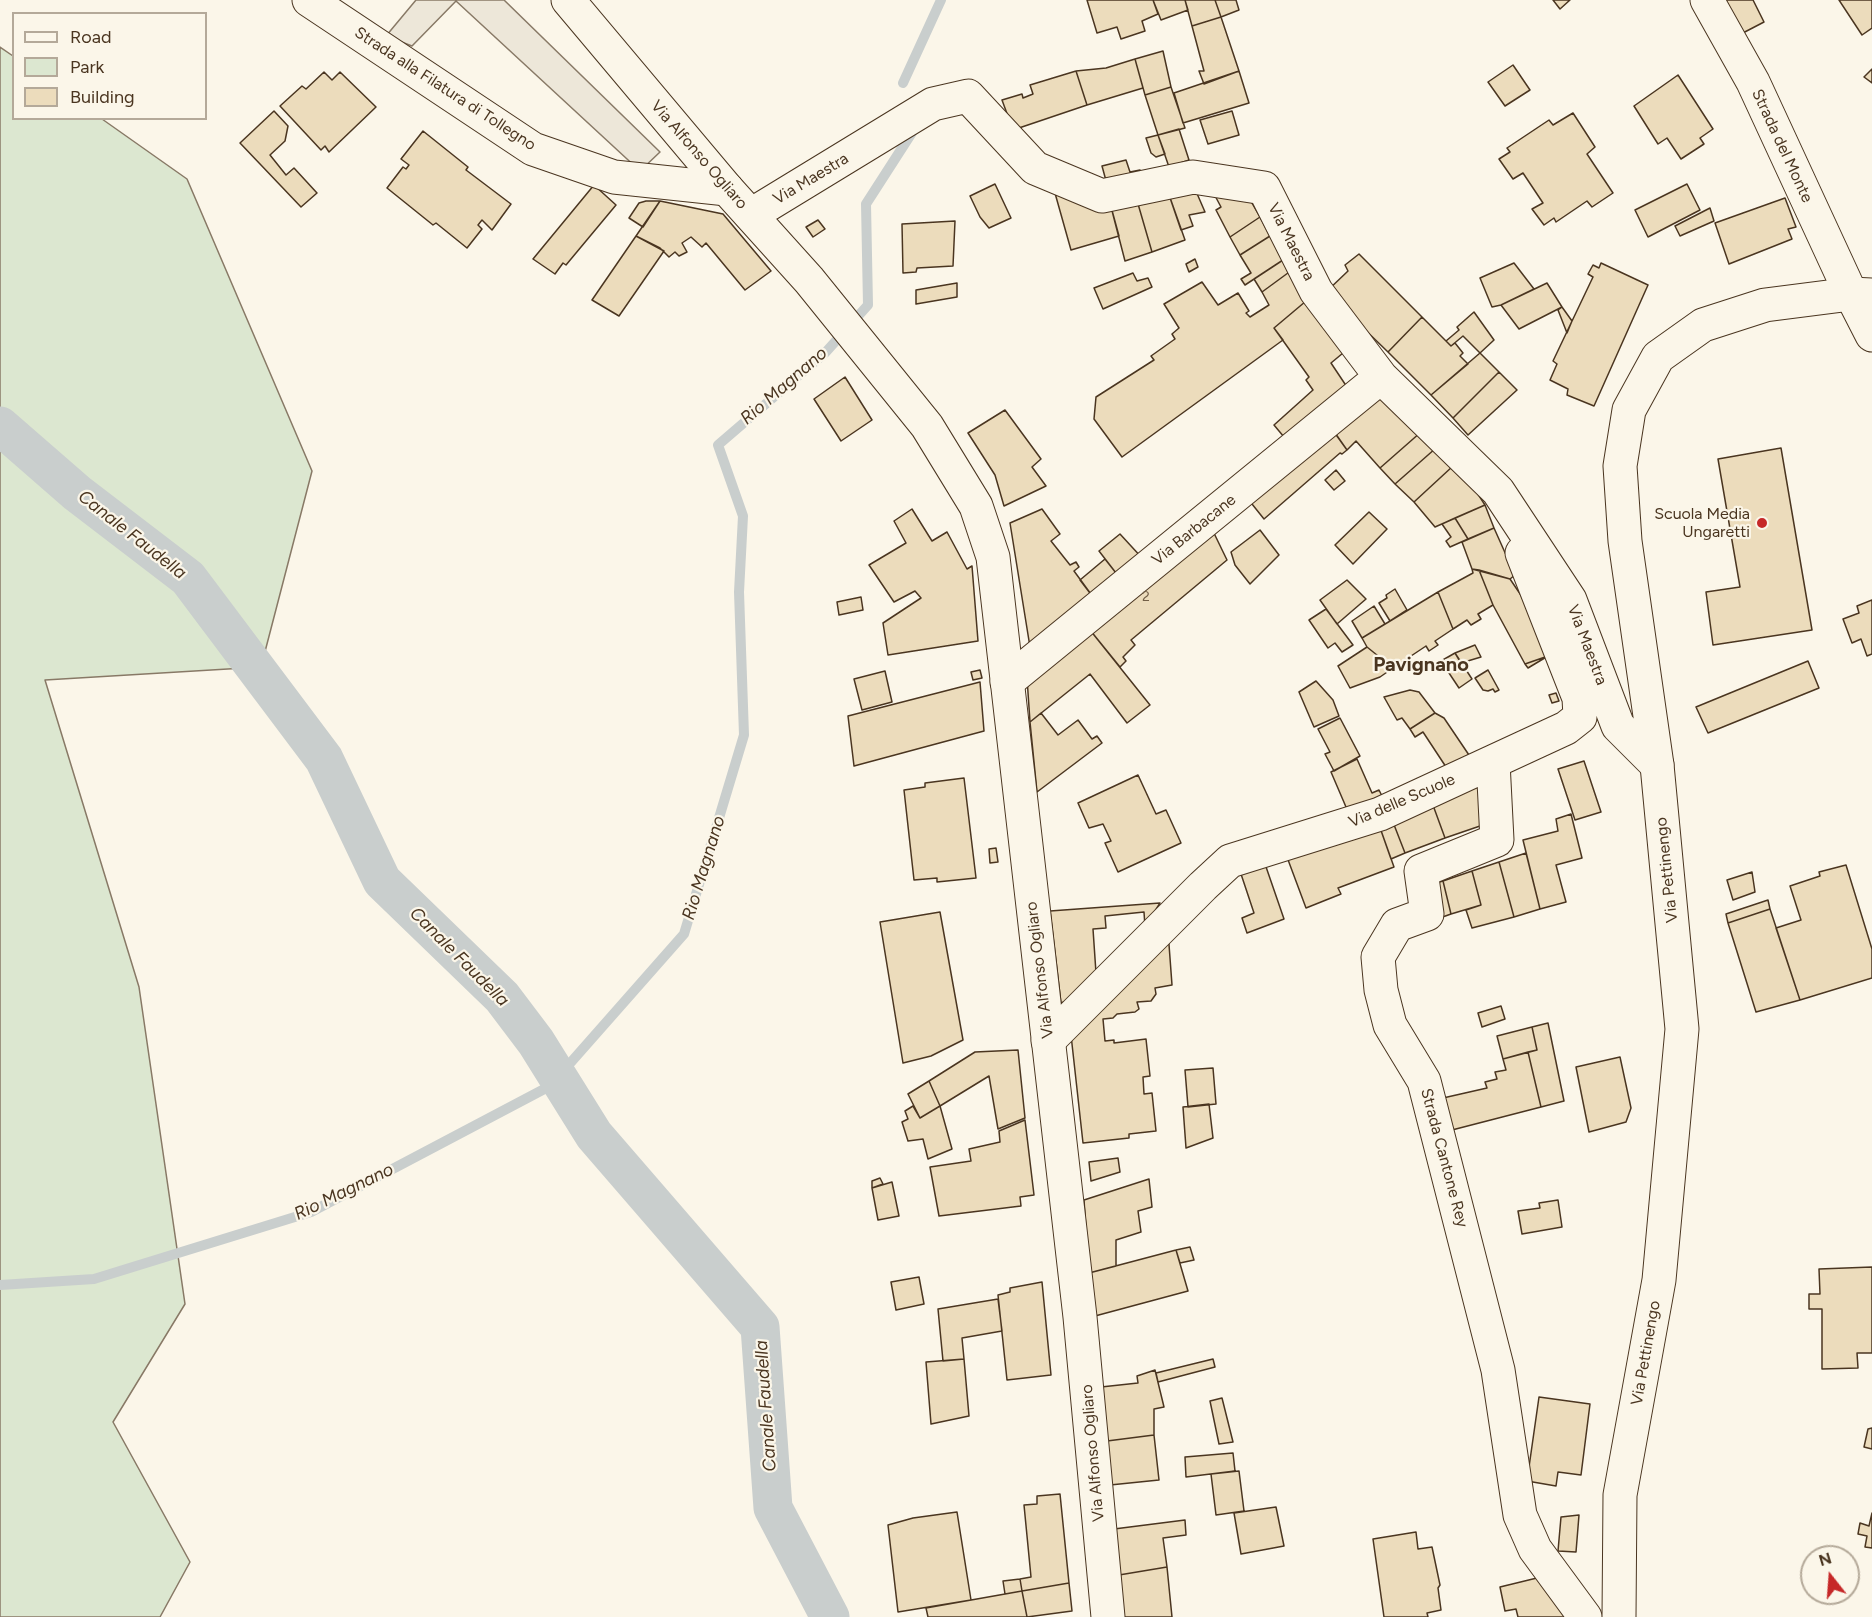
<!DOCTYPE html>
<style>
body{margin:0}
#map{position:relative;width:1872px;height:1617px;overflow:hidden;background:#fbf6e9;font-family:Figtree,sans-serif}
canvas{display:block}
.legend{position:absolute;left:12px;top:12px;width:195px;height:108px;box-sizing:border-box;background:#fbf6e9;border:2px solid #b4a999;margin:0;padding:8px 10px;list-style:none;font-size:18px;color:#4a3520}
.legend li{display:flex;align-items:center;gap:12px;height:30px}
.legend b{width:30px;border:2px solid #b4a999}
.north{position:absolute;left:1800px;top:1545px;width:60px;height:60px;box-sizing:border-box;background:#fbf6e9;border:2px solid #b4a999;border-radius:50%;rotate:343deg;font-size:16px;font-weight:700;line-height:24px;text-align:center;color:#4a3520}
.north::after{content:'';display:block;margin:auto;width:21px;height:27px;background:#c62828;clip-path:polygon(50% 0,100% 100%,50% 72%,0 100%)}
</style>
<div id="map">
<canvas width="1872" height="1617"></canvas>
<ul class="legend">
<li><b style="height:8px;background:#fbf6e9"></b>Road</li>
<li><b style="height:16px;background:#dce7d0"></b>Park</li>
<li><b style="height:16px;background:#ecdcbc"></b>Building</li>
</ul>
<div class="north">N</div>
</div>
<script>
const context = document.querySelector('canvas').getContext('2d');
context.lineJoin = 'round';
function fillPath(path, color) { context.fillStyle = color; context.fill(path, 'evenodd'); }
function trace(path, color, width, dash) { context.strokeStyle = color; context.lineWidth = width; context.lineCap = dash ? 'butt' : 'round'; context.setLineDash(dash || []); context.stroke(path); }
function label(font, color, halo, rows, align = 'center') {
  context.font = font + ' Figtree,sans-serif'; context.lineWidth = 4.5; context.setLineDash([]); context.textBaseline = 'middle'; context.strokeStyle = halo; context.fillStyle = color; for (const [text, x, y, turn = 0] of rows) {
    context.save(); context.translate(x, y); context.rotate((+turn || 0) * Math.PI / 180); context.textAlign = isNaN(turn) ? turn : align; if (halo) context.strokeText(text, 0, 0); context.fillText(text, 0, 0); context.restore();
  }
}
const green = new Path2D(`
 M 0,47 L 13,56 L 14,118 L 102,119 L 187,179 L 312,471 L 261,667 L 45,680 L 139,987 L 185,1304 L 113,1422 L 190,1562 L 160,1617 L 0,1617 Z`);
fillPath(green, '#dce7d0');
trace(green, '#887966', 1.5);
const parking = new Path2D(`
 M 416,0 L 504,0 L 660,152 L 640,171 L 456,1 L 412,46 L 386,36 Z`);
fillPath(parking, '#ede7d9');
trace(parking, '#887966', 1.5);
trace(new Path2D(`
 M 903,83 L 941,0
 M 0,1285 L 94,1279 L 311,1212 L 550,1086 L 684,934 L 744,735 L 739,592 L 743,516 L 718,445 L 825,353 L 868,305 L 866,204 L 913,131`), '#c9cecd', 10);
trace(new Path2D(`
 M 0,426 L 77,493 L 188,578 L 324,759 L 382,881 L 502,997 L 536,1042 L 594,1135 L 760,1327 L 773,1508 L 830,1617`), '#c9cecd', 39);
const building = new Path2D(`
 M 1087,0 L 1153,0 L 1158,14 L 1142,21 L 1145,31 L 1121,39 L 1117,27 L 1097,33 Z
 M 1153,0 L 1185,0 L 1188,10 L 1161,20 Z
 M 1185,0 L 1215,0 L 1221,17 L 1192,26 Z
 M 1215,0 L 1236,0 L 1239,10 L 1221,17 Z
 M 1553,0 L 1570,0 L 1560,9 Z
 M 1720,0 L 1753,0 L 1764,22 L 1739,35 Z
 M 1839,0 L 1872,0 L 1872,28 L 1862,35 Z
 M 1221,17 L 1239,71 L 1204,84 L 1199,71 L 1204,71 L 1192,26 Z
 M 1163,51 L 1171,87 L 1145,95 L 1135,59 Z
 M 1135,59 L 1143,88 L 1087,105 L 1076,71 L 1106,68 Z
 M 1513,65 L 1530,90 L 1505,106 L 1488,82 Z
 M 1872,69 L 1872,83 L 1864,77 Z
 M 1076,71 L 1087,105 L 1013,130 L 1002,100 L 1022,94 L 1023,98 L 1033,94 L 1030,85 Z
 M 1239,71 L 1249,103 L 1183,123 L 1174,93 Z
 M 324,72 L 332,80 L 340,72 L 376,107 L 329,152 L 325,146 L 321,150 L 280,106 L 302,86 L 306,89 Z
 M 1678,75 L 1713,129 L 1700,138 L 1704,144 L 1681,159 L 1667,138 L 1658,144 L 1634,106 Z
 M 1171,87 L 1185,128 L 1158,135 L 1145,95 Z
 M 274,111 L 288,126 L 285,141 L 270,155 L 286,175 L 294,168 L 317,193 L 301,207 L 240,143 Z
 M 1232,111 L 1239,135 L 1208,144 L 1200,120 Z
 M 1573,113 L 1595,147 L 1587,154 L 1613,193 L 1592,207 L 1587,201 L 1556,222 L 1554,218 L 1544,225 L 1532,209 L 1543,203 L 1523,173 L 1513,179 L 1499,159 L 1510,152 L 1507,148 L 1549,120 L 1553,125 Z
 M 1179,129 L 1189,160 L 1169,167 L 1158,135 Z
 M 423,131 L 468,167 L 466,170 L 511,204 L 492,230 L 482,220 L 478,225 L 482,229 L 467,248 L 436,223 L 433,225 L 387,188 L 403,167 L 406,169 L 409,165 L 401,159 Z
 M 1158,135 L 1165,154 L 1156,157 L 1151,153 L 1146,138 Z
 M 1126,160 L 1130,172 L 1140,170 L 1142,180 L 1108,188 L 1102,166 Z
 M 1192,182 L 1205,212 L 1189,215 L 1193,226 L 1181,230 L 1167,189 Z
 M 995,184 L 1011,218 L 989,228 L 980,217 L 970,196 Z
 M 1687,184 L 1700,210 L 1648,237 L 1635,210 Z
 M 594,185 L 616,205 L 566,265 L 563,263 L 555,274 L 533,259 Z
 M 1053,186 L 1110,203 L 1119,236 L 1071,250 Z
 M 1167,189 L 1185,240 L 1152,252 L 1136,197 Z
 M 1245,191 L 1260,217 L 1230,237 L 1216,210 L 1221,207 L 1213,192 Z
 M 1136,197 L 1152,252 L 1125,261 L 1110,203 Z
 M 1785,198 L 1796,227 L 1788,229 L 1792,239 L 1729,264 L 1715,223 Z
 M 646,201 L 660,201 L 643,227 L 629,218 L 639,203 Z
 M 660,201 L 723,214 L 771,271 L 745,290 L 706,243 L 702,247 L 691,237 L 682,243 L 687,252 L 679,256 L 675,252 L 669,257 L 660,248 L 636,236 Z
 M 1710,208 L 1714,221 L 1680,236 L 1675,226 Z
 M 1260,217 L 1270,236 L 1240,255 L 1230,237 Z
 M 818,220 L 825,229 L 813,237 L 806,227 Z
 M 955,221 L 953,266 L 917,268 L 916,272 L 903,273 L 902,224 Z
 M 636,236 L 664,251 L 619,316 L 592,300 Z
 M 1270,236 L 1283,260 L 1245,285 L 1241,279 L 1251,273 L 1240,255 Z
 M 1359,254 L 1422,317 L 1388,352 L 1326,292 L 1348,271 L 1345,265 Z
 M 1195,259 L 1198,267 L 1189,272 L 1186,264 Z
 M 1283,260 L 1292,270 L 1262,292 L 1254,279 Z
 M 1514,263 L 1534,289 L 1501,305 L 1492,307 L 1480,278 Z
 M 1601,263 L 1648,285 L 1594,406 L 1567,395 L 1568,389 L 1550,380 L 1557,364 L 1553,361 L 1593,277 L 1588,274 L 1593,265 L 1599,268 Z
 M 1292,270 L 1312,296 L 1274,328 L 1283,340 L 1122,457 L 1094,419 L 1096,397 L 1154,360 L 1151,356 L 1175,339 L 1172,334 L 1179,328 L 1164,304 L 1202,282 L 1218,305 L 1238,293 L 1249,311 L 1246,313 L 1250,317 L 1269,305 L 1262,292 Z
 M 1133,273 L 1137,281 L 1148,278 L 1152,287 L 1103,309 L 1094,288 Z
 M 957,283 L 957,297 L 916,304 L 916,290 Z
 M 1547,283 L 1562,307 L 1519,329 L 1501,305 Z
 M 1312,296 L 1349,348 L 1331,363 L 1349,390 L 1284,437 L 1274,425 L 1313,390 L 1306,380 L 1309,377 L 1274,328 Z
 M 1562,307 L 1572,321 L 1567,333 L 1558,310 Z
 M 1474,312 L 1494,340 L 1480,353 L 1463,336 L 1451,346 L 1446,341 L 1459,330 L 1457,327 Z
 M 1422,317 L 1451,346 L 1455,343 L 1463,353 L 1460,356 L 1468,364 L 1431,395 L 1388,352 Z
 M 1480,353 L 1499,372 L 1453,418 L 1431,395 Z
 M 1499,372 L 1517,390 L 1468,435 L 1453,418 Z
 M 845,377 L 872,420 L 841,441 L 814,399 Z
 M 1386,392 L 1421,432 L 1380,468 L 1356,441 L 1347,450 L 1329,425 Z
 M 1005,410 L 1041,459 L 1032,467 L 1046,486 L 1004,506 L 995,475 L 968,433 Z
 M 1333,430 L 1347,450 L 1342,454 L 1340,453 L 1264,519 L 1244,494 Z
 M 1421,432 L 1436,448 L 1395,484 L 1380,468 Z
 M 1436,448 L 1453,466 L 1414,502 L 1395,484 Z
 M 1781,448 L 1812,630 L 1713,645 L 1706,592 L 1740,587 L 1718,459 Z
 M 1453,466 L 1474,488 L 1485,505 L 1435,527 L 1414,502 Z
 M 1336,470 L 1345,481 L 1334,490 L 1325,480 Z
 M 1485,505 L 1494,528 L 1468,539 L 1455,518 Z
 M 912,509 L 932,541 L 947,532 L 967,569 L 972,566 L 978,641 L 888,655 L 883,623 L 921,598 L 915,591 L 894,602 L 869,565 L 906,543 L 894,521 Z
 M 1042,509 L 1060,534 L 1051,541 L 1070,565 L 1076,562 L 1079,567 L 1074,571 L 1096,601 L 1030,647 L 1010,523 Z
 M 1369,512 L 1387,529 L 1353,564 L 1335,545 Z
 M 1455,518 L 1468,539 L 1450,547 L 1446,541 L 1451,537 L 1442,524 Z
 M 1211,527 L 1227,560 L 1131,640 L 1135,645 L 1123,657 L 1126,661 L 1120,667 L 1090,630 Z
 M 1494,528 L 1515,575 L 1510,579 L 1472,569 L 1462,542 Z
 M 1260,530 L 1279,555 L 1250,584 L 1235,565 L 1231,552 Z
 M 1120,534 L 1143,559 L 1116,573 L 1099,551 Z
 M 1105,559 L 1116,573 L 1096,601 L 1080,580 Z
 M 1472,569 L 1479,570 L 1493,605 L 1478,614 L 1481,619 L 1471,625 L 1467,620 L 1453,629 L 1438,592 L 1473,573 Z
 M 1479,570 L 1510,579 L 1533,613 L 1548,656 L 1525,664 L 1493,605 Z
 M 1347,580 L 1366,599 L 1337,624 L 1320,600 Z
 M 1395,589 L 1407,610 L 1390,621 L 1379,603 L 1387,598 L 1386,595 Z
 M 1438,592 L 1453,629 L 1435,641 L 1438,645 L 1429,651 L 1426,646 L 1393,668 L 1367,647 L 1362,638 Z
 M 861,597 L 863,610 L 839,615 L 837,602 Z
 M 1872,600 L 1872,654 L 1867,656 L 1861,639 L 1852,643 L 1843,619 L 1859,613 L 1857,606 Z
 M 1374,606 L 1385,624 L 1362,638 L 1352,621 Z
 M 1326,609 L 1353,645 L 1342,652 L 1335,643 L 1328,648 L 1309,620 Z
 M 1090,630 L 1150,705 L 1127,723 L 1090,674 L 1030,722 L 1027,678 Z
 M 1475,645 L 1481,657 L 1461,663 L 1455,653 Z
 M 1367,647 L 1393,668 L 1380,677 L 1350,688 L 1338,666 Z
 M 1455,653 L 1472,679 L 1459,688 L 1441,661 Z
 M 1548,656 L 1528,668 L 1525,664 Z
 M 1808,661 L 1819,688 L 1708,733 L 1696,707 Z
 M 980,670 L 982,678 L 973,680 L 971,672 Z
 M 1488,670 L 1499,690 L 1495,692 L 1493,689 L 1488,691 L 1483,690 L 1475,678 Z
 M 885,671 L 892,702 L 862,710 L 854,679 Z
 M 1316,681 L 1333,700 L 1339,716 L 1314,727 L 1299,692 Z
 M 980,682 L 984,731 L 854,766 L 848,716 Z
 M 1410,690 L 1419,692 L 1435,713 L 1410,729 L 1402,718 L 1397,720 L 1384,697 Z
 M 1556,693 L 1559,701 L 1552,703 L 1549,695 Z
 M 1041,713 L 1058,735 L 1078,720 L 1092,739 L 1097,736 L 1102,743 L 1037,792 L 1030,722 Z
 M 1435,713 L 1444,718 L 1471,758 L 1448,770 L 1423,732 L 1415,737 L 1410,729 Z
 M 1340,718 L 1360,756 L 1334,771 L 1325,754 L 1330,752 L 1318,729 Z
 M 1357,759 L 1372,793 L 1379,790 L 1383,798 L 1349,814 L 1331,772 Z
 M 1584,761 L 1601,812 L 1575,820 L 1558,769 Z
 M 1479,774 L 1480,826 L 1445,838 L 1430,797 Z
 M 1138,775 L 1156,814 L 1166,810 L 1181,843 L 1118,872 L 1105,843 L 1111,841 L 1103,824 L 1089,828 L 1078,803 Z
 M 964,778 L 976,878 L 937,882 L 937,878 L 914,880 L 904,790 L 925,787 L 925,783 Z
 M 1430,797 L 1445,838 L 1405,853 L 1391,817 Z
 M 1571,814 L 1582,858 L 1556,865 L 1566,902 L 1540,909 L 1523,840 L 1558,831 L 1556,819 Z
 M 1391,817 L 1405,853 L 1391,859 L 1378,822 Z
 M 1378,822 L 1394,867 L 1338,888 L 1341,894 L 1306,908 L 1284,849 Z
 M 996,848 L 998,862 L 990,863 L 989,849 Z
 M 1526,853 L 1540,909 L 1514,917 L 1499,862 Z
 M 1264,861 L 1284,919 L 1247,933 L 1242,918 L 1254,913 L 1240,871 Z
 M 1499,862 L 1514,917 L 1472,928 L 1466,910 L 1481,905 L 1472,871 Z
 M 1846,865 L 1872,949 L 1872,978 L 1800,1000 L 1776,928 L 1801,920 L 1790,886 L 1820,876 L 1819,872 Z
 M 1472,871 L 1481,905 L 1451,914 L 1443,881 Z
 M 1752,872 L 1755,892 L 1733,900 L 1727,880 Z
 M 1443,881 L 1451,914 L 1437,919 L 1429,885 Z
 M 1768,900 L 1770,909 L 1728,923 L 1726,914 Z
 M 1160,903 L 1145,927 L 1144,912 L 1105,916 L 1106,928 L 1093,929 L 1096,973 L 1088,993 L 1061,1003 L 1050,911 Z
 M 1770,909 L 1800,1000 L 1756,1012 L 1728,923 Z
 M 940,912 L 963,1040 L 931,1056 L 903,1063 L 880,922 Z
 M 1168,931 L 1172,985 L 1155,988 L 1156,994 L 1151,1001 L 1137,1002 L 1139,1009 L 1135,1012 L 1117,1014 L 1113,1018 L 1103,1019 L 1105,1041 L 1114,1040 L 1114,1043 L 1146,1039 L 1150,1076 L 1143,1077 L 1144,1094 L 1152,1093 L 1156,1131 L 1129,1134 L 1129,1138 L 1083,1143 L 1071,1035 Z
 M 1501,1006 L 1505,1019 L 1482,1027 L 1478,1013 Z
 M 1548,1023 L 1564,1101 L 1541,1107 L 1528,1052 L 1537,1050 L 1532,1027 Z
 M 1532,1027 L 1537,1050 L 1503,1059 L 1497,1036 Z
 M 1018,1050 L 1025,1118 L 998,1129 L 989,1076 L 940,1106 L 929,1081 L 975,1052 Z
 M 1528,1052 L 1541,1107 L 1452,1130 L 1443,1098 L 1487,1088 L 1485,1082 L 1497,1079 L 1495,1072 L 1506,1070 L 1503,1059 Z
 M 1620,1057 L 1631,1108 L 1626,1122 L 1589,1132 L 1576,1067 Z
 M 1213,1068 L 1216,1104 L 1188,1107 L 1185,1070 Z
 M 929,1081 L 940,1106 L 920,1118 L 908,1094 Z
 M 1209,1104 L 1213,1138 L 1186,1148 L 1183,1107 Z
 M 913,1106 L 920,1118 L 940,1106 L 952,1149 L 928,1159 L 923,1139 L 908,1141 L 902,1122 L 908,1119 L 905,1111 Z
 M 1025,1120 L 1034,1195 L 1020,1197 L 1021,1206 L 939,1216 L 930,1167 L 971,1161 L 969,1149 L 1000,1142 L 999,1131 Z
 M 1118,1158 L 1120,1172 L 1091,1181 L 1089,1162 Z
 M 880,1178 L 883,1184 L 872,1188 L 872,1181 Z
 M 1149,1179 L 1152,1207 L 1138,1211 L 1141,1232 L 1116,1240 L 1116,1266 L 1089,1273 L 1084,1200 Z
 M 892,1182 L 899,1216 L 878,1220 L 872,1188 Z
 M 1558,1200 L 1562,1227 L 1522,1234 L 1518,1211 L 1540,1208 L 1539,1203 Z
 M 1190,1247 L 1194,1260 L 1180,1263 L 1176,1250 Z
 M 1176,1250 L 1188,1291 L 1095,1316 L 1089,1273 Z
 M 1872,1267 L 1872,1353 L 1857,1353 L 1858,1368 L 1822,1369 L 1822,1309 L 1809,1309 L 1809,1294 L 1820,1294 L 1819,1269 Z
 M 919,1277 L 924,1304 L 896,1310 L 891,1282 Z
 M 1042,1282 L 1051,1375 L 1007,1380 L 998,1295 L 1010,1292 L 1010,1288 Z
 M 998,1299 L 1002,1331 L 962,1338 L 964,1359 L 943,1361 L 938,1309 Z
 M 964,1359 L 969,1416 L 931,1424 L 926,1362 Z
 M 1213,1359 L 1215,1367 L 1158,1382 L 1156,1373 Z
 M 1155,1370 L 1164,1407 L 1154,1409 L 1154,1435 L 1107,1441 L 1101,1387 L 1138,1383 L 1137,1376 Z
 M 1539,1397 L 1590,1404 L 1581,1475 L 1558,1472 L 1556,1486 L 1527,1481 Z
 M 1222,1398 L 1233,1442 L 1219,1444 L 1210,1401 Z
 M 1872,1428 L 1872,1449 L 1864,1447 L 1868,1429 Z
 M 1154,1435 L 1159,1480 L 1110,1485 L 1107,1441 Z
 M 1233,1453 L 1235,1471 L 1186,1477 L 1185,1457 Z
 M 1239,1471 L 1244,1511 L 1216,1515 L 1211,1474 Z
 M 1060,1494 L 1069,1583 L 1022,1591 L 1020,1579 L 1031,1577 L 1024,1505 L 1037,1504 L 1037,1496 Z
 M 1276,1507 L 1284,1546 L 1241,1554 L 1234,1513 Z
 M 957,1512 L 971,1600 L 898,1612 L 888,1525 L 913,1518 Z
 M 1872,1513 L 1872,1548 L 1865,1547 L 1867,1536 L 1858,1534 L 1860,1523 L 1869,1526 Z
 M 1579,1515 L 1576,1552 L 1558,1551 L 1561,1517 Z
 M 1185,1520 L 1186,1535 L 1163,1538 L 1167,1567 L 1119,1575 L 1114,1529 Z
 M 1416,1532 L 1418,1549 L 1432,1547 L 1440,1585 L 1438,1588 L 1441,1610 L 1427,1613 L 1428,1617 L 1384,1617 L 1373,1539 Z
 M 1167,1567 L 1172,1617 L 1123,1617 L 1119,1575 Z
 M 1541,1577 L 1570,1617 L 1518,1617 L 1516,1609 L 1505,1611 L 1500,1587 Z
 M 1020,1579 L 1022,1591 L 1005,1594 L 1003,1581 Z
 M 1069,1583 L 1072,1611 L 1027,1617 L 1022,1591 Z
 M 1022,1591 L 1027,1617 L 928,1617 L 926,1608 Z`);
fillPath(building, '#ecdcbc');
trace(building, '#4a3520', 1.5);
const minor = new Path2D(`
 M 309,0 L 533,149 L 614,177 L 727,189
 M 1707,0 L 1753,82 L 1851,294 L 1872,335
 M 751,215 L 933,104 L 968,96 L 1035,168 L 1102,196 L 1193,177 L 1264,188 L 1316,291 L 1381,377 L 1498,491 L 1570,600 L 1618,726 L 1657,765
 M 1007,682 L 1381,377
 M 1493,762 L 1497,840 L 1421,871 L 1427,914 L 1397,925 L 1378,957 L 1381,990 L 1390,1025 L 1424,1081 L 1498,1370 L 1520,1515 L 1535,1549 L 1585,1617
 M 1048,1041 L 1203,886 L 1230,861 L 1380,814 L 1566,728 L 1580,717 L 1579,698 L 1522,553`);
const secondary = new Path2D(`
 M 568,0 L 727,189 L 809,280 L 927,426 L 976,506 L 993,557 L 1080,1317 L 1108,1617
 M 1619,1617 L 1620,1495 L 1659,1280 L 1682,1029 L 1657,765 L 1625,541 L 1620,466 L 1629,410 L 1658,357 L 1703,325 L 1765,305 L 1851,294 L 1872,295`);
trace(minor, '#4a3520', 35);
trace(secondary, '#4a3520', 35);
trace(minor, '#fbf6e9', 33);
trace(secondary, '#fbf6e9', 33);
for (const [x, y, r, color] of [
 [1762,523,6,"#c62828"]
]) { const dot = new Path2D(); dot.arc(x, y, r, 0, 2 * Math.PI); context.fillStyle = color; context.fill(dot); trace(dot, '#fbf6e9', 2); }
label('14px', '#725f47', null, [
 ["2",1146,597]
]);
label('16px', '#4a3520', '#fbf6e9', [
 ["Strada alla Filatura di Tollegno",445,89,33],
 ["Strada del Monte",1782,146,65],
 ["Via Alfonso Ogliaro",699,155,49],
 ["Via Maestra",811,179,-31],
 ["Via Maestra",1291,242,63],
 ["Via Barbacane",1194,530,-39],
 ["Via Maestra",1587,645,69],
 ["Via delle Scuole",1402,801,-23],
 ["Via Pettinengo",1667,870,-96],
 ["Via Alfonso Ogliaro",1040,970,-97],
 ["Strada Cantone Rey",1444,1158,75],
 ["Via Pettinengo",1646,1353,-80],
 ["Via Alfonso Ogliaro",1093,1453,-95]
]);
label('16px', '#4a3520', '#fbf6e9', [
 ["Scuola Media",1750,514],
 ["Ungaretti",1750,532]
], 'right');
label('italic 18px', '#4a3520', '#fbf6e9', [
 ["Rio Magnano",784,386,-41],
 ["Canale Faudella",132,535,38],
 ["Rio Magnano",704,868,-73],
 ["Canale Faudella",459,957,45],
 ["Rio Magnano",344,1192,-26],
 ["Canale Faudella",766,1406,-94]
]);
label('bold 20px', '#4a3520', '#fbf6e9', [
 ["Pavignano",1421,665]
]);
</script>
